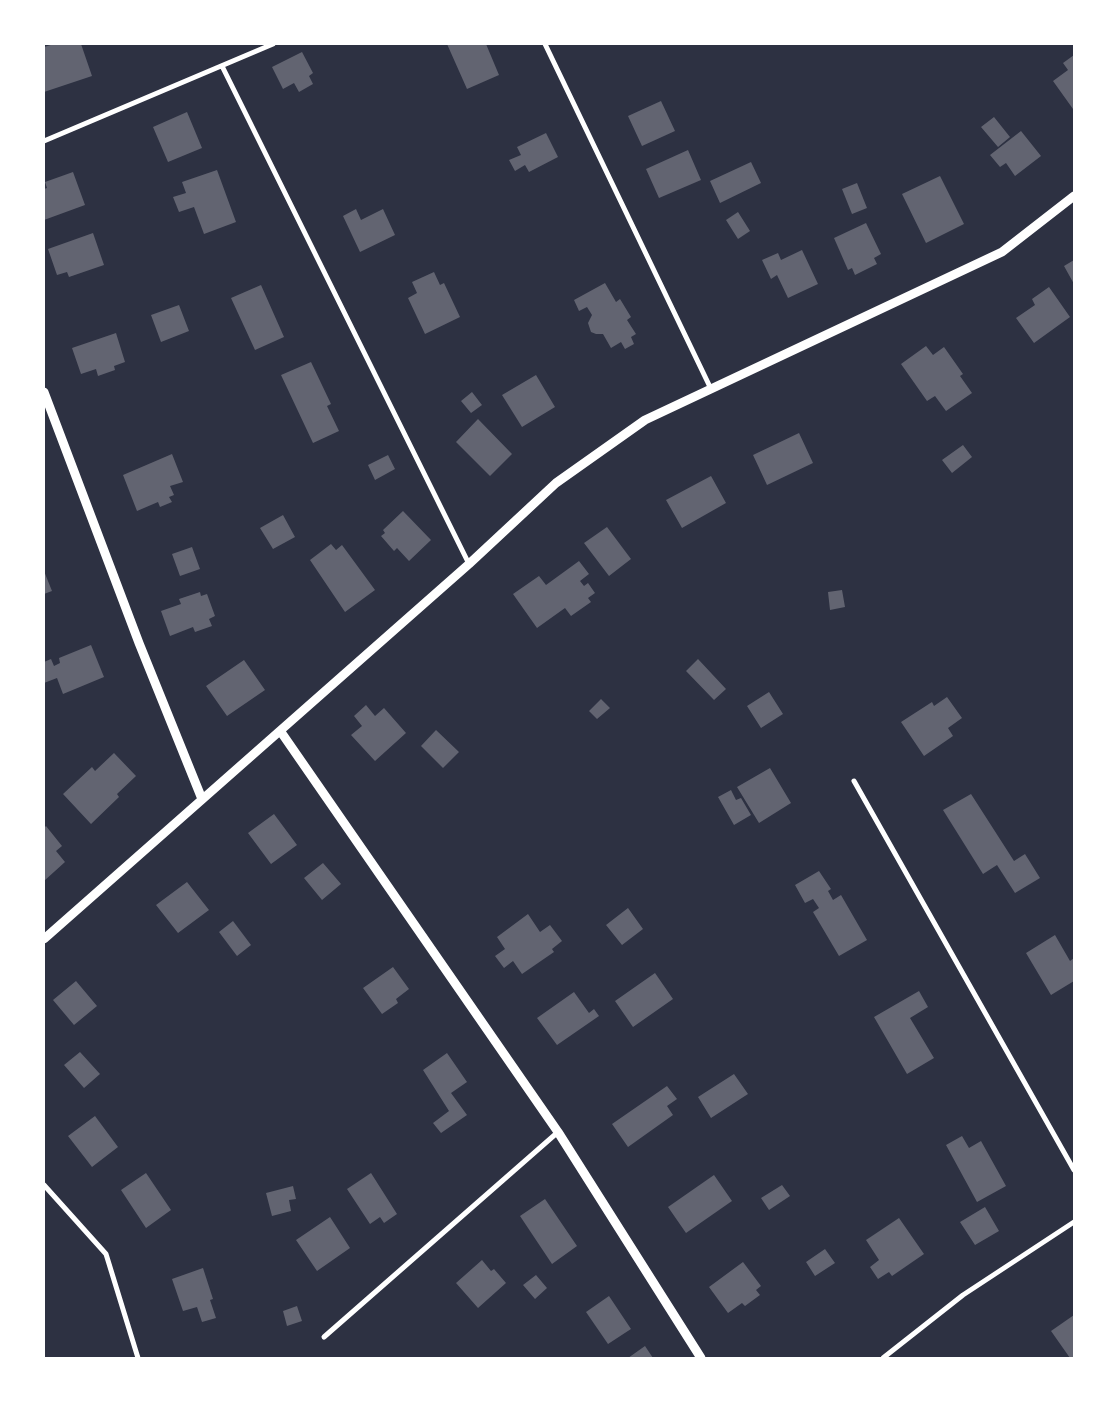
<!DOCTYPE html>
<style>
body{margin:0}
#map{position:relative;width:1118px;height:1402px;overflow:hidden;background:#2d3142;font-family:Poppins,sans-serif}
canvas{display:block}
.frame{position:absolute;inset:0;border:45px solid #fff;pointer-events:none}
</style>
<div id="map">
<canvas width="1118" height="1402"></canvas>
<div class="frame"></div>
</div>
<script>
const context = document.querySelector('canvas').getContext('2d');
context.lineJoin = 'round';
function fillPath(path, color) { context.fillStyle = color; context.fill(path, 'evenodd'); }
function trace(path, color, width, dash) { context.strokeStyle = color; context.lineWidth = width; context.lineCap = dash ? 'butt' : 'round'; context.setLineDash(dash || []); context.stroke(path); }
fillPath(new Path2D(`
 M 54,44 L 81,44 L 92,76 L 44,92 L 44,47 Z
 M 447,44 L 486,44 L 499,75 L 467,89 Z
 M 302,52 L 313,73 L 309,76 L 313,84 L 299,92 L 294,83 L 283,89 L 272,67 Z
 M 1074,55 L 1074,108 L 1073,109 L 1053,81 L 1068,70 L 1063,63 Z
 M 661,101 L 675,131 L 642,146 L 628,116 Z
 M 187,112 L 202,148 L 168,162 L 153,127 Z
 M 994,117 L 1010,137 L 998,147 L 981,127 Z
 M 1021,131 L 1041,156 L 1015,176 L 1006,163 L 1000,167 L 990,155 Z
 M 546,133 L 558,157 L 529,172 L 525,165 L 515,171 L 509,160 L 521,155 L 517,147 Z
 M 688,150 L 701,180 L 659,198 L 646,169 Z
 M 751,162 L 761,183 L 720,203 L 710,181 Z
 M 217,170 L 236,222 L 204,234 L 194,207 L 179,212 L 173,197 L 186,193 L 182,182 Z
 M 73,172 L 85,205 L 44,220 L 44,189 L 47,188 L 45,182 Z
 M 940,176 L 964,224 L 926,243 L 902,194 Z
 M 857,183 L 867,208 L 852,214 L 842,189 Z
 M 356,209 L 361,220 L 383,209 L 395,235 L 360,252 L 343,216 Z
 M 738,212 L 750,231 L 738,239 L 726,220 Z
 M 866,223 L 881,254 L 874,258 L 877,264 L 855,275 L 852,268 L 848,270 L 834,238 Z
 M 93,233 L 104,265 L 69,277 L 67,272 L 57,275 L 48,249 Z
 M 802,250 L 818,284 L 788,298 L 777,275 L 771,279 L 762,260 L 778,253 L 781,260 Z
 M 1074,260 L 1074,284 L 1064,266 Z
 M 434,272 L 440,285 L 444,283 L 460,317 L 425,334 L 408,298 L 417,293 L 412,282 Z
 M 605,283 L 616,302 L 620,299 L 631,317 L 627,320 L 636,334 L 631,337 L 634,344 L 625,349 L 621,342 L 611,348 L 603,334 L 596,334 L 591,332 L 588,323 L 592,315 L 587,307 L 579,311 L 574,300 Z
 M 261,285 L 284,337 L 255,350 L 231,298 Z
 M 1049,287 L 1070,317 L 1034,343 L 1016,318 L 1035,305 L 1032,299 Z
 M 179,305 L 189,331 L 161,342 L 151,315 Z
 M 116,333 L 125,362 L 114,366 L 115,370 L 98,376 L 96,369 L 81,374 L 72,348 Z
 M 926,346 L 933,355 L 944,347 L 963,374 L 960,376 L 972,393 L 946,411 L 935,396 L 927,401 L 901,364 Z
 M 311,362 L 331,404 L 327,406 L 339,431 L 313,443 L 281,375 Z
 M 536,375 L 555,407 L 522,427 L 502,395 Z
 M 472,392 L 482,405 L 471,413 L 461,401 Z
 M 478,419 L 512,454 L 490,476 L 456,442 Z
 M 799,433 L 813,463 L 767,485 L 753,455 Z
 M 963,445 L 972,457 L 952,473 L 942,460 Z
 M 172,454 L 183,482 L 170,486 L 174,495 L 169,497 L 172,502 L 160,507 L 158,502 L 137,511 L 123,475 Z
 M 388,455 L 395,469 L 375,480 L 368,465 Z
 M 711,476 L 726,503 L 682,528 L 666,500 Z
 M 403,511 L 431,540 L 409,561 L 397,548 L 394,551 L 381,536 L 385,533 L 383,530 Z
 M 283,515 L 295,537 L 273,549 L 260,528 Z
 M 607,527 L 631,559 L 609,576 L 584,543 Z
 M 331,544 L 336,550 L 342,545 L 375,590 L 345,612 L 310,560 Z
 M 192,547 L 200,569 L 180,576 L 172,554 Z
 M 579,561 L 589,574 L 580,581 L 584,586 L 588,583 L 595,593 L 588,598 L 591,602 L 571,616 L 565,608 L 537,628 L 513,594 L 539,576 L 546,585 Z
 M 44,571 L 52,591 L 44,594 Z
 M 842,590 L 845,607 L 830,610 L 828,592 Z
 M 200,592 L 201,596 L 207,594 L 215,616 L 209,619 L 212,626 L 195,632 L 193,627 L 170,636 L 161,611 L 181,604 L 179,599 Z
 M 91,645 L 104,677 L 63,694 L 57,678 L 44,683 L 44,662 L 51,659 L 54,666 L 60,663 L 59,658 Z
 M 698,659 L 726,689 L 714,700 L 686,671 Z
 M 244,660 L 265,690 L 227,716 L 206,686 Z
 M 769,692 L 783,714 L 761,728 L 747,706 Z
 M 947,697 L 962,718 L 948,728 L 953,736 L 924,756 L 901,722 L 932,702 L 934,706 Z
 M 601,699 L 610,708 L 597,719 L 589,711 Z
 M 366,705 L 375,716 L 384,708 L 406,733 L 375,761 L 351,735 L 362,726 L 354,716 Z
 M 436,730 L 459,752 L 443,768 L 421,746 Z
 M 114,753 L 136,776 L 117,794 L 119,797 L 91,824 L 63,794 L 92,767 L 95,771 Z
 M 770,768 L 791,803 L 759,823 L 737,787 Z
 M 731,790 L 736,800 L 741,798 L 751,815 L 734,825 L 718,797 Z
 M 971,794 L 1014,861 L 1025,854 L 1040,878 L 1015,893 L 997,865 L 983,874 L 943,810 Z
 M 274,814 L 297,845 L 271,864 L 248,833 Z
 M 46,826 L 62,846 L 56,851 L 65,862 L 44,881 L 44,828 Z
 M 323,863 L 341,884 L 322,900 L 304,878 Z
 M 819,871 L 831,889 L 828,891 L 833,900 L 841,895 L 867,940 L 839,956 L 813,912 L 819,908 L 813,899 L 805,903 L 795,885 Z
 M 187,882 L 209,910 L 178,933 L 156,905 Z
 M 628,908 L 643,929 L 622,945 L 606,925 Z
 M 528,914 L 540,932 L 550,925 L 562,941 L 552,949 L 554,952 L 522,974 L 513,961 L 504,968 L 495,956 L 505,949 L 497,937 Z
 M 233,921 L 251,945 L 237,956 L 219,932 Z
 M 1055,935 L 1070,961 L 1074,958 L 1074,981 L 1051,995 L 1026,953 Z
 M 393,967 L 409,989 L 396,999 L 398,1003 L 382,1014 L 363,988 Z
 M 655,973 L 673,999 L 633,1027 L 615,1001 Z
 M 76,981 L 97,1006 L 74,1025 L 53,1000 Z
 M 919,991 L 928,1007 L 910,1018 L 934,1058 L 907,1074 L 874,1017 Z
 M 574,992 L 589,1013 L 594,1009 L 599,1016 L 557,1045 L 537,1018 Z
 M 80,1052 L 100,1074 L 84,1088 L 64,1065 Z
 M 447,1053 L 467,1082 L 451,1093 L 467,1115 L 441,1133 L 433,1123 L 449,1111 L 423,1070 Z
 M 734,1074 L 748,1094 L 711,1118 L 698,1097 Z
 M 667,1086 L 677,1099 L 667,1106 L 673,1115 L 628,1147 L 612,1124 Z
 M 95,1116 L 118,1147 L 92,1167 L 68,1136 Z
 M 962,1136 L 969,1148 L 981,1141 L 1006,1186 L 977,1202 L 946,1145 Z
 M 146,1173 L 171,1210 L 146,1228 L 121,1190 Z
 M 371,1173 L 397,1214 L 384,1223 L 380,1217 L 370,1224 L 347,1189 Z
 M 714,1175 L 732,1201 L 686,1233 L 668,1207 Z
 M 782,1185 L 790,1196 L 769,1210 L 761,1198 Z
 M 293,1186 L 296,1199 L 289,1200 L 291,1211 L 272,1216 L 266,1193 Z
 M 545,1199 L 577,1246 L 552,1264 L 520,1216 Z
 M 985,1207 L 999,1231 L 975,1245 L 960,1222 Z
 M 330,1217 L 350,1248 L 317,1271 L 296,1240 Z
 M 899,1218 L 924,1254 L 892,1276 L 889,1272 L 878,1279 L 870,1267 L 879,1260 L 866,1240 Z
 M 825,1249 L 835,1263 L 815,1276 L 806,1262 Z
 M 482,1260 L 491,1271 L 494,1269 L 506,1283 L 478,1308 L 456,1283 Z
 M 743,1262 L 761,1286 L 756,1290 L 760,1295 L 745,1306 L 742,1303 L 728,1313 L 709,1287 Z
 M 203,1268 L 213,1299 L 210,1300 L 216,1318 L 202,1322 L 197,1307 L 183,1311 L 172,1279 Z
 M 536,1275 L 547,1288 L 535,1299 L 523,1285 Z
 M 609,1296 L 631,1329 L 608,1344 L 586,1312 Z
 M 297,1306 L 302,1321 L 287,1326 L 283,1311 Z
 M 1074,1315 L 1074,1358 L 1070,1358 L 1051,1331 Z
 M 645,1346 L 653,1358 L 628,1358 Z`), '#626471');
trace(new Path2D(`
 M 545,44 L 711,389
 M 222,66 L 469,564
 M 44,141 L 273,44
 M 854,781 L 1074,1170
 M 44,1185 L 106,1254 L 138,1358
 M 324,1337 L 558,1132
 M 883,1358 L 963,1295 L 1074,1222`), '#fff', 5);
trace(new Path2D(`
 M 44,392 L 139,643 L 202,799
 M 281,732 L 558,1132 L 701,1358
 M 44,939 L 469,564 L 556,483 L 645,420 L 1002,252 L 1074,196`), '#fff', 9);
</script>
